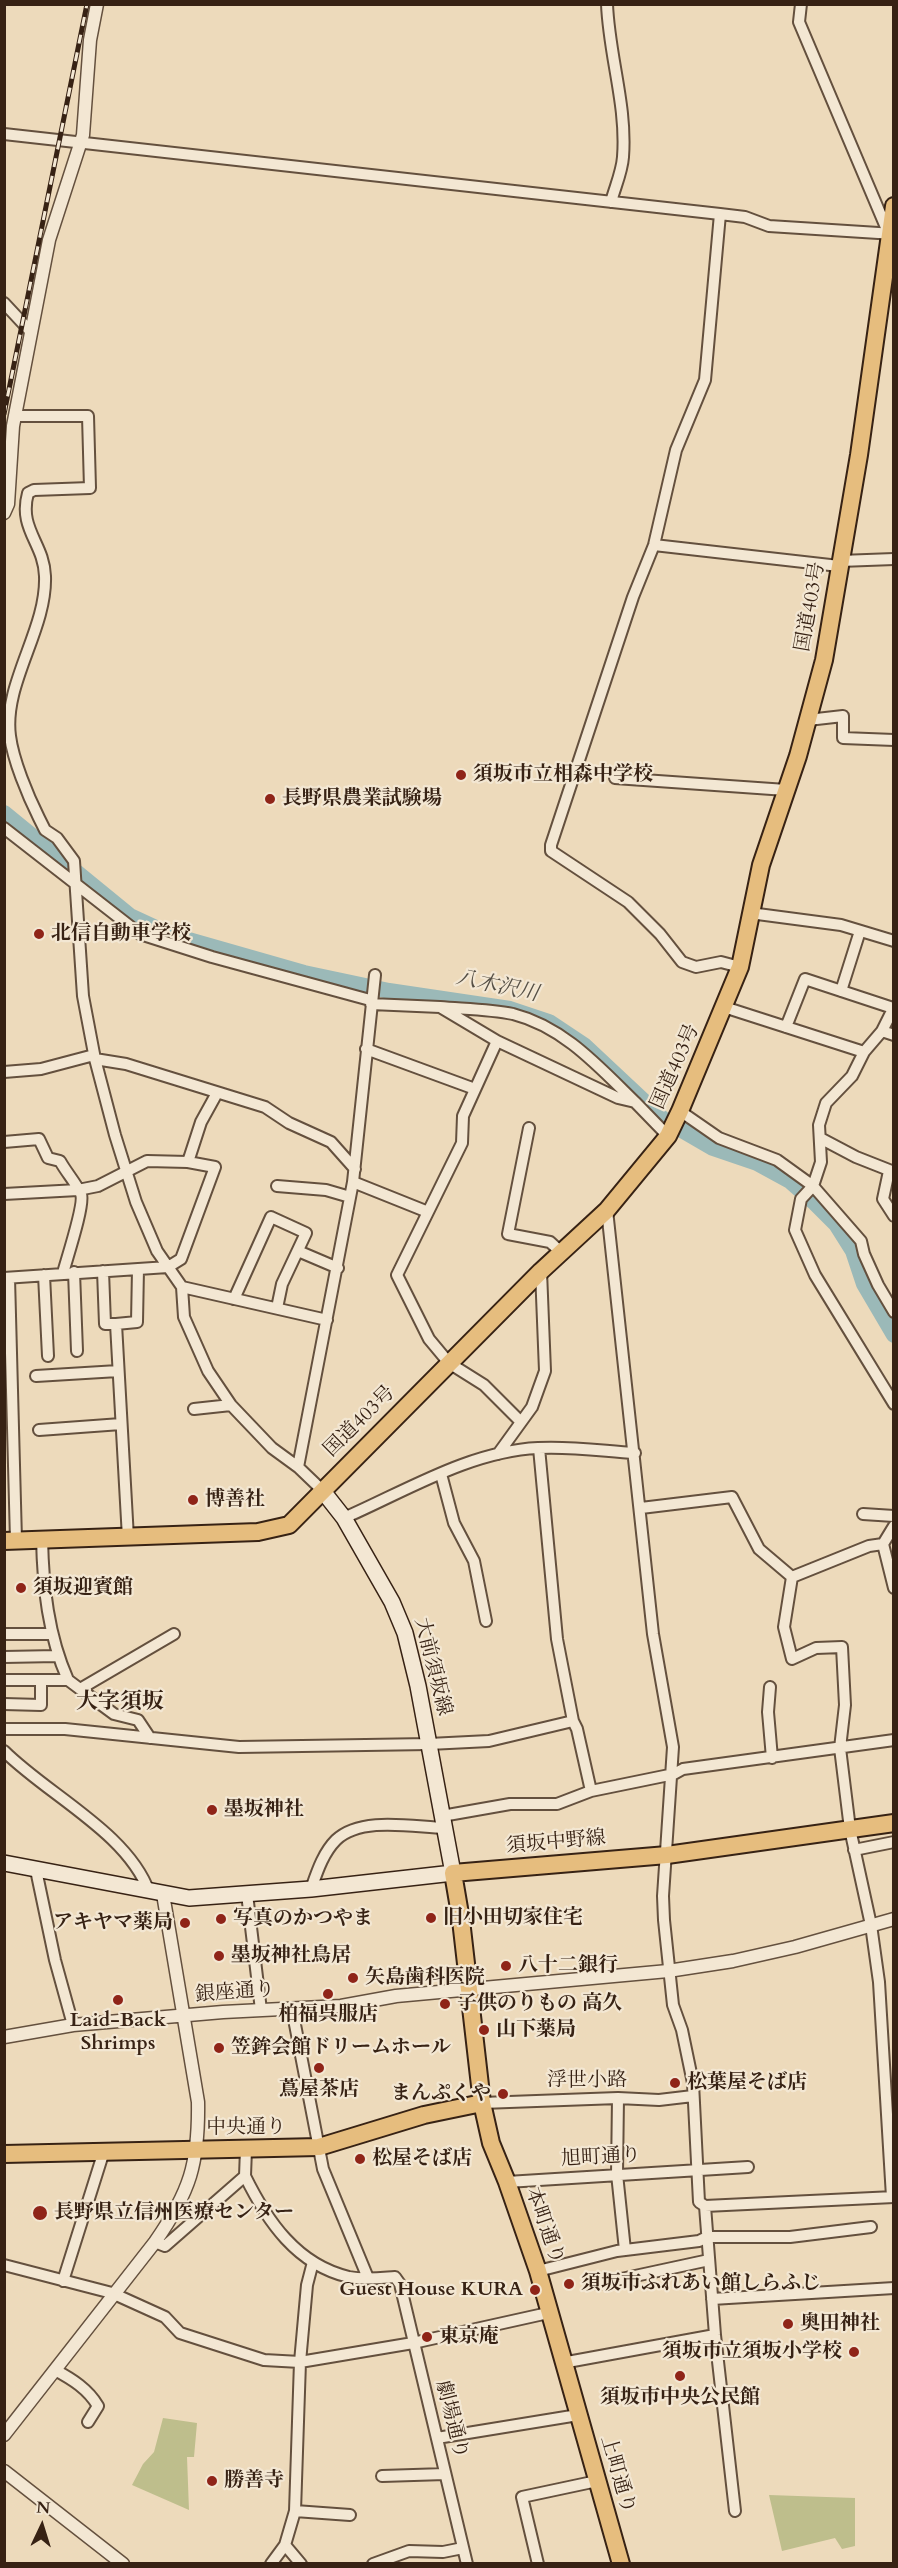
<!DOCTYPE html>
<meta charset="utf-8">
<style>
body{margin:0}
#map{position:relative;width:898px;height:2568px;overflow:hidden;background:#eddabb;font-family:Cardo,serif}
canvas{display:block}
.frame{position:absolute;inset:0;border:6px solid #372214;pointer-events:none}
.north{position:absolute;left:12px;top:2496px;width:60px;height:60px;-webkit-text-stroke:4px #f3e7d3;paint-order:stroke;rotate:4deg;font-size:16px;font-weight:700;line-height:24px;text-align:center;color:#372214}
.north::after{content:'';display:block;margin:auto;width:21px;height:27px;background:#372214;clip-path:polygon(50% 0,100% 100%,50% 72%,0 100%)}
</style>
<div id="map">
<canvas width="898" height="2568"></canvas>
<div class="frame"></div>
<div class="north">N</div>
</div>
<script>
const context = document.querySelector('canvas').getContext('2d');
context.lineJoin = 'round';
function fillPath(path, color) { context.fillStyle = color; context.fill(path, 'evenodd'); }
function trace(path, color, width, dash) { context.strokeStyle = color; context.lineWidth = width; context.lineCap = dash ? 'butt' : 'round'; context.setLineDash(dash || []); context.stroke(path); }
function label(font, color, halo, rows, align = 'center') {
  context.font = font + ' Cardo,"Noto Serif JP",serif'; context.lineWidth = 4.5; context.setLineDash([]); context.textBaseline = 'middle'; context.strokeStyle = halo; context.fillStyle = color; for (const [text, x, y, turn = 0] of rows) {
    context.save(); context.translate(x, y); context.rotate((+turn || 0) * Math.PI / 180); context.textAlign = isNaN(turn) ? turn : align; if (halo) context.strokeText(text, 0, 0); context.fillText(text, 0, 0); context.restore();
  }
}
fillPath(new Path2D(`
 M 163,2418 L 197,2423 L 194,2457 L 187,2457 L 189,2510 L 132,2485 L 143,2464 L 154,2452 Z
 M 769,2495 L 855,2498 L 855,2546 L 842,2549 L 835,2538 L 782,2551 Z`), '#bebe8c');
trace(new Path2D(`
 M 4,813 L 130,916 L 171,935 L 304,973 L 389,991 L 510,1009 L 549,1022 L 585,1046 L 663,1119 L 713,1148 L 757,1163 L 790,1181 L 815,1203 L 836,1224 L 853,1251 L 864,1284 L 894,1335`), '#9bb9b8', 16);
const minor = new Path2D(`
 M 607,4 C 609,56 627,105 623,157 C 622,172 615,187 611,202
 M 801,4 L 799,22 L 888,232
 M 4,134 L 720,214 L 745,217 L 769,226 L 894,234
 M 720,214 L 705,380 L 676,450 L 654,545 L 633,597 L 551,845 L 551,851 L 628,902 L 660,934 L 682,962 L 696,967 L 721,962 L 740,967
 M 4,303 L 31,332
 M 15,416 L 88,416 L 90,488 L 34,490 L 28,493 C 18,529 44,543 45,576 C 47,630 3,683 10,736 C 13,760 28,796 39,818 L 45,830 L 57,838 L 74,861 L 83,996 L 95,1059 L 115,1135 L 136,1202 L 157,1251 L 182,1287 L 184,1317 L 208,1371 L 231,1405 L 272,1448 L 298,1467 L 322,1490
 M 654,545 L 839,566
 M 840,561 L 894,559
 M 808,720 L 843,716 L 843,738 L 894,740
 M 615,778 L 786,790
 M 4,828 L 140,934 L 212,957 L 370,1000
 M 750,913 L 841,925 L 894,941
 M 841,991 L 860,931
 M 371,1004 L 440,1007 L 497,1041
 M 440,1007 C 464,1009 490,1009 513,1014 C 564,1027 599,1067 635,1102
 M 724,1007 L 864,1052 L 882,1031 L 894,1007
 M 786,1027 L 805,979 L 893,1008
 M 882,1031 L 894,1035
 M 366,1049 L 475,1089
 M 95,1059 L 126,1064 L 265,1107 L 289,1123 L 331,1142 L 355,1169
 M 4,1072 L 41,1069 L 94,1055
 M 680,1111 L 719,1138 L 777,1160 L 813,1186 L 821,1162 L 819,1125 L 826,1103 L 852,1076 L 864,1052
 M 529,1128 L 508,1234 L 550,1242 L 563,1254
 M 820,1138 L 856,1157 L 894,1172
 M 4,1142 L 39,1139 L 48,1158 L 60,1161 C 66,1172 76,1183 81,1194 C 85,1204 67,1258 63,1273
 M 188,1162 L 201,1122 L 217,1093
 M 889,1171 L 883,1199 L 894,1216
 M 353,1182 L 428,1212
 M 277,1186 L 326,1190 L 350,1197
 M 4,1194 L 78,1190 L 98,1186 L 147,1161 L 188,1162 L 215,1167 L 181,1259 L 168,1267 L 4,1278
 M 607,1210 L 653,1634 L 673,1747 L 663,1896 L 664,1920 L 673,2005 L 682,2030 L 693,2083 L 699,2202 L 705,2206 L 715,2335 L 735,2511
 M 298,1251 L 338,1268
 M 103,1271 L 105,1324 L 116,1324 L 128,1538
 M 74,1272 L 77,1351
 M 44,1275 L 48,1356
 M 9,1278 L 16,1540
 M 182,1287 L 327,1320
 M 234,1299 L 271,1217 L 306,1233 L 282,1284 L 277,1308
 M 894,1312 L 878,1285 L 864,1254 L 861,1241 L 813,1186 L 801,1199 L 795,1230 L 815,1275 L 894,1404
 M 116,1324 L 137,1322 L 138,1269
 M 36,1376 L 118,1371
 M 194,1409 L 231,1405
 M 521,1422 L 484,1385 L 449,1363 L 429,1339 L 397,1275 L 462,1143 L 463,1116 L 497,1041 L 618,1098 L 635,1102 L 668,1136
 M 39,1430 L 121,1424
 M 539,1448 L 557,1639 L 573,1721 L 577,1729 L 591,1791
 M 498,1454 L 532,1407 L 545,1371 L 541,1271
 M 298,1467 L 353,1182 L 375,975
 M 441,1474 L 454,1523 L 474,1561 L 486,1621
 M 641,1508 L 732,1497 L 759,1549 L 792,1577 L 869,1546 L 883,1544 L 894,1526
 M 863,1514 L 894,1516
 M 344,1518 C 406,1491 470,1451 538,1448 C 570,1446 603,1451 635,1453
 M 42,1538 C 43,1587 48,1635 68,1680
 M 883,1544 L 894,1588
 M 792,1577 L 784,1627 L 792,1659 L 816,1648 L 842,1647 L 845,1705 L 840,1748 L 850,1829 L 871,1925 L 879,1982 L 892,2197
 M 4,1634 L 52,1634
 M 4,1657 L 57,1656
 M 4,1680 L 68,1680 L 80,1689 L 174,1634
 M 770,1687 L 768,1712 L 772,1758
 M 80,1689 L 114,1714 L 138,1720 L 150,1738
 M 4,1704 L 41,1705 L 41,1681
 M 4,1729 L 65,1729 L 239,1747 L 429,1744 L 489,1741 L 573,1721
 M 4,1751 C 48,1795 128,1833 149,1892
 M 442,1816 L 510,1804 L 557,1804 L 591,1791 L 674,1774 L 683,1769 L 894,1740
 M 854,1850 L 894,1842
 M 36,1870 L 55,1960 L 73,2025
 M 311,1889 C 317,1872 323,1853 336,1840 C 361,1816 413,1827 444,1828
 M 247,1894 L 261,2010
 M 292,2009 L 323,2169 L 368,2278
 M 618,2098 L 617,2174 L 625,2250
 M 482,2103 L 618,2098 L 659,2100 L 693,2096
 M 245,2176 C 267,2221 297,2265 349,2277 C 364,2280 380,2278 395,2277 L 400,2284 L 467,2564
 M 507,2182 L 748,2167
 M 705,2206 L 894,2197
 M 155,2242 L 165,2246 L 245,2176 L 246,2149
 M 4,2265 L 112,2293 L 165,2317 L 180,2333 L 264,2360 L 300,2362 L 413,2343 L 548,2313
 M 538,2271 L 617,2251 L 699,2241 L 707,2237 L 790,2237 L 871,2227
 M 63,2281 L 104,2151
 M 598,2284 L 709,2260
 M 712,2299 L 894,2288
 M 562,2363 L 715,2335
 M 55,2370 C 72,2379 88,2389 98,2406 L 88,2422
 M 437,2438 L 578,2415
 M 382,2476 L 445,2474
 M 295,2511 L 350,2515
 M 285,2545 L 301,2564
 M 271,2564 L 285,2545 L 295,2511 L 300,2362 L 307,2285 L 313,2262
 M 373,2564 L 409,2551 L 443,2552 L 463,2548
 M 538,2564 L 522,2497 L 597,2481`);
const tertiary = new Path2D(`
 M 4,513 L 8,504 L 13,426 L 49,240 L 83,135 L 90,40 L 97,4
 M 4,2037 L 73,2025 L 223,2012 L 341,2006 L 396,1996 L 668,1971 L 733,1961 L 795,1947 L 894,1919
 M 4,2435 L 155,2242 C 190,2192 199,2163 198,2102 L 163,1894
 M 4,2471 L 123,2564`);
const secondary = new Path2D(`
 M 4,1863 L 189,1898 L 311,1889 L 453,1873 L 418,1686 L 405,1633 L 392,1602 L 344,1518 L 322,1490`);
const primary = new Path2D(`
 M 482,2103 L 461,1920 L 453,1873 L 667,1855 L 894,1823`);
const trunk = new Path2D(`
 M 4,1541 L 258,1532 L 289,1525 L 541,1271 L 607,1210 L 668,1136 L 680,1111 L 740,967 L 761,865 L 798,756 L 824,660 L 859,455 L 894,206
 M 4,2154 L 319,2147 L 424,2115 L 482,2103 L 491,2143 L 507,2182 L 538,2271 L 621,2564`);
trace(minor, '#64503e', 14);
trace(tertiary, '#64503e', 15);
trace(secondary, '#372214', 18);
trace(primary, '#372214', 20);
trace(trunk, '#372214', 20);
trace(minor, '#f3e7d3', 10);
trace(tertiary, '#f3e7d3', 12);
trace(secondary, '#f3e7d3', 15);
trace(primary, '#e6bd7e', 16);
trace(trunk, '#e6bd7e', 16);
const rail = new Path2D(`
 M 4,414 L 87,4`);
trace(rail, '#372214', 5);
trace(rail, '#f3e7d3', 3, [9]);
for (const [x, y, r, color] of [
 [461,775,6,"#8f2418"],
 [270,799,6,"#8f2418"],
 [39,934,6,"#8f2418"],
 [193,1500,6,"#8f2418"],
 [21,1588,6,"#8f2418"],
 [212,1810,6,"#8f2418"],
 [431,1918,6,"#8f2418"],
 [221,1919,6,"#8f2418"],
 [185,1923,6,"#8f2418"],
 [219,1956,6,"#8f2418"],
 [506,1966,6,"#8f2418"],
 [353,1978,6,"#8f2418"],
 [328,1994,6,"#8f2418"],
 [118,2000,6,"#8f2418"],
 [445,2004,6,"#8f2418"],
 [484,2030,6,"#8f2418"],
 [219,2048,6,"#8f2418"],
 [319,2068,6,"#8f2418"],
 [675,2083,6,"#8f2418"],
 [503,2094,6,"#8f2418"],
 [360,2159,6,"#8f2418"],
 [40,2213,8,"#8f2418"],
 [569,2284,6,"#8f2418"],
 [535,2290,6,"#8f2418"],
 [788,2324,6,"#8f2418"],
 [427,2337,6,"#8f2418"],
 [854,2352,6,"#8f2418"],
 [680,2376,6,"#8f2418"],
 [212,2481,6,"#8f2418"]
]) { const dot = new Path2D(); dot.arc(x, y, r, 0, 2 * Math.PI); context.fillStyle = color; context.fill(dot); trace(dot, '#f3e7d3', 2); }
label('20px', '#372214', '#f3e7d3', [
 ["国道403号",811,607,-80],
 ["国道403号",676,1067,-66],
 ["国道403号",360,1422,-45],
 ["大前須坂線",432,1667,76],
 ["須坂中野線",556,1843,-5],
 ["銀座通り",235,1993,-4],
 ["浮世小路",587,2081],
 ["中央通り",246,2128],
 ["旭町通り",601,2158,-3],
 ["本町通り",544,2226,71],
 ["劇場通り",451,2420,76],
 ["上町通り",617,2475,74]
]);
label('bold 20px', '#372214', '#f3e7d3', [
 ["須坂市立相森中学校",473,775],
 ["長野県農業試験場",282,799],
 ["北信自動車学校",51,934],
 ["博善社",205,1500],
 ["須坂迎賓館",33,1588],
 ["墨坂神社",224,1810],
 ["旧小田切家住宅",443,1918],
 ["写真のかつやま",233,1919],
 ["アキヤマ薬局",173,1923,"right"],
 ["墨坂神社鳥居",231,1956],
 ["八十二銀行",518,1966],
 ["矢島歯科医院",365,1978],
 ["子供のりもの 高久",457,2004],
 ["柏福呉服店",328,2015,"center"],
 ["Laid-Back",118,2021,"center"],
 ["Shrimps",118,2044,"center"],
 ["山下薬局",496,2030],
 ["笠鉾会館ドリームホール",231,2048],
 ["松葉屋そば店",687,2083],
 ["蔦屋茶店",319,2090,"center"],
 ["まんぷくや",491,2094,"right"],
 ["松屋そば店",372,2159],
 ["長野県立信州医療センター",54,2213],
 ["須坂市ふれあい館しらふじ",581,2284],
 ["Guest House KURA",523,2290,"right"],
 ["奥田神社",800,2324],
 ["東京庵",439,2337],
 ["須坂市立須坂小学校",842,2352,"right"],
 ["須坂市中央公民館",680,2398,"center"],
 ["勝善寺",224,2481]
], 'left');
label('italic 21px', '#554f45', '#f3e7d3', [
 ["八木沢川",497,987,12]
]);
label('bold 22px', '#372214', '#f3e7d3', [
 ["大字須坂",120,1703]
]);
</script>
